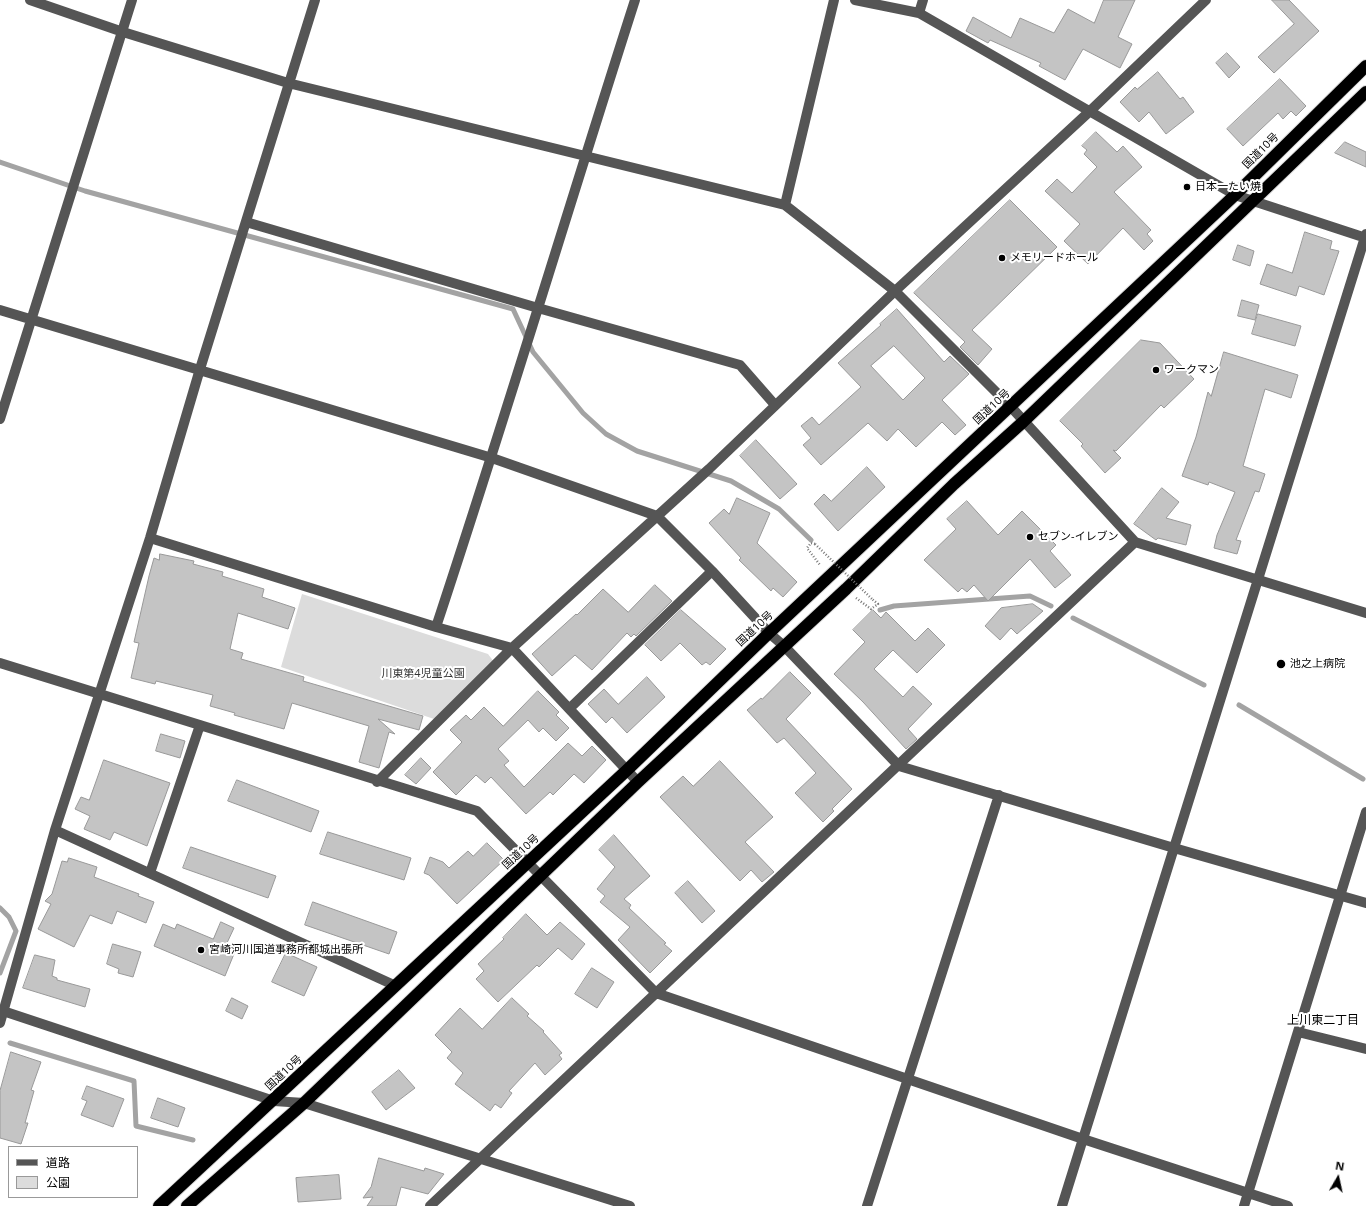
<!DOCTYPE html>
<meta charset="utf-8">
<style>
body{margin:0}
#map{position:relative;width:1366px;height:1206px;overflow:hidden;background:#fff;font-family:"Open Sans","Noto Sans JP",sans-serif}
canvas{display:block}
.legend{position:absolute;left:8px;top:1146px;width:130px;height:52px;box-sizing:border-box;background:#fff;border:1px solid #999;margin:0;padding:5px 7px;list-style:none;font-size:12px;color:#000}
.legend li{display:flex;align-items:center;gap:8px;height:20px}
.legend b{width:20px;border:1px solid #999}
.north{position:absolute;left:1318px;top:1158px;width:40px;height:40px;-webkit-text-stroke:3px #fff;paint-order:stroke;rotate:9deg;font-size:11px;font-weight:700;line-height:16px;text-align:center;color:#000}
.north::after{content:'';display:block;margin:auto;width:14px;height:18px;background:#000;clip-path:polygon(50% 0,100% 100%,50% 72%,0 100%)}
</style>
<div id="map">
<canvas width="1366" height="1206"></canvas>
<ul class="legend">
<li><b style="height:5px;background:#555"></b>道路</li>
<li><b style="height:11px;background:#dcdcdc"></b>公園</li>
</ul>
<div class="north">N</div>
</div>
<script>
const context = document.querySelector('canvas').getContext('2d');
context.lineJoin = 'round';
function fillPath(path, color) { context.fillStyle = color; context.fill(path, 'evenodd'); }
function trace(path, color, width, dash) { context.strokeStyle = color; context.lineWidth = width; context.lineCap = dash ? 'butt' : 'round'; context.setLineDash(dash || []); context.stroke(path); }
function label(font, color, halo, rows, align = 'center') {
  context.font = font + ' "Open Sans","Noto Sans JP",sans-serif'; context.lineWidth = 4; context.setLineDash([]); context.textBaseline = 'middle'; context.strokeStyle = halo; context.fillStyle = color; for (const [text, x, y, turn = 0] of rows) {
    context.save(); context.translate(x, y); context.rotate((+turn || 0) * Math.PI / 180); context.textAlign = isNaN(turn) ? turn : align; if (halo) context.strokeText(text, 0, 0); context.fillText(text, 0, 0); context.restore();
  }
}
fillPath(new Path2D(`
 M 302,594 L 488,654 L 494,662 L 434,719 L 281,667 Z`), '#dcdcdc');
trace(new Path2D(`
 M 0,162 L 85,191 L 513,309 L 533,352 L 583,413 L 606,434 L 637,451 L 731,481 L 779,509 L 811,540
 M 880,610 L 894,606 L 1030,596 L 1051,606
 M 1073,618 L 1204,685
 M 1239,705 L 1363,779
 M 0,908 L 9,917 L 16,931 L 0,973
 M 10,1043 L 134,1081 L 136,1126 L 193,1140`), '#a3a3a3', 5);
const building = new Path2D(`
 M 1104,0 L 1135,0 L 1118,37 L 1132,44 L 1120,68 L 1083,49 L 1065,80 L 1039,66 L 1041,63 L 990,40 L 988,43 L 966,31 L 973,17 L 1011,38 L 1020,18 L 1054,33 L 1068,9 L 1094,23 Z
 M 1272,0 L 1289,0 L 1319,31 L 1274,73 L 1258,57 L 1294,24 Z
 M 1227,53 L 1240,67 L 1229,78 L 1216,63 Z
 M 1158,72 L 1180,99 L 1183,97 L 1194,112 L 1166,134 L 1149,112 L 1139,122 L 1120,102 L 1135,87 L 1137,89 Z
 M 1280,79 L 1306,106 L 1296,116 L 1291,111 L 1283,119 L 1278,113 L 1243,146 L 1227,129 Z
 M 1096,132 L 1117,152 L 1123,146 L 1142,167 L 1114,192 L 1151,230 L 1147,234 L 1153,241 L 1144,250 L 1123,228 L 1088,264 L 1064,241 L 1080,224 L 1045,191 L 1057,179 L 1072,193 L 1097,167 L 1084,154 L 1087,150 L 1082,146 Z
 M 1345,142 L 1366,152 L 1366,167 L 1335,153 Z
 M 1010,200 L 1057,247 L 972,330 L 992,349 L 978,365 L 960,347 L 965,342 L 914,293 Z
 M 1305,232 L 1332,241 L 1330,249 L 1339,251 L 1324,295 L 1299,286 L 1296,296 L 1260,284 L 1267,264 L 1292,273 Z
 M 1238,245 L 1254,251 L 1250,266 L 1233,260 Z
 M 1242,300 L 1259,305 L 1255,320 L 1238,316 Z
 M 897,309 L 944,362 L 950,356 L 969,374 L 942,400 L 966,425 L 955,435 L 942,422 L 916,447 L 898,429 L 887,441 L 868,423 L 821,465 L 803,445 L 811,438 L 801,426 L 812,417 L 819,425 L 861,387 L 838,363 L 881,325 L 880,324 ZM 894,346 L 925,378 L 903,400 L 871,366 Z
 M 1258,314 L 1301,326 L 1295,346 L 1252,334 Z
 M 1141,340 L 1160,343 L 1194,379 L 1164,408 L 1161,405 L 1116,451 L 1113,450 L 1121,458 L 1105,473 L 1081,446 L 1083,444 L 1060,421 Z
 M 1224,352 L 1298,375 L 1291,398 L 1265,389 L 1243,466 L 1265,474 L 1259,492 L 1255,491 L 1236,540 L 1241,541 L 1237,554 L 1214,548 L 1217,535 L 1235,492 L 1209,482 L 1208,485 L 1182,476 L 1196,437 L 1208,392 L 1211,396 Z
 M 756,440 L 797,484 L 780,499 L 740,456 Z
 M 867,467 L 885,487 L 838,531 L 814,504 L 824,494 L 831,501 Z
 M 1162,488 L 1179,502 L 1166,518 L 1191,525 L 1186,545 L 1158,538 L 1156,540 L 1134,524 Z
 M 737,498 L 770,513 L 757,543 L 797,582 L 783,597 L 773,588 L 771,591 L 739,560 L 741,558 L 709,523 L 724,509 L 729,514 Z
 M 967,501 L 998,535 L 1022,511 L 1056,545 L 1050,551 L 1071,575 L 1055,588 L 1030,559 L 988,601 L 974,585 L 967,592 L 962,588 L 958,592 L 924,560 L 956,529 L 947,519 Z
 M 160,554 L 194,561 L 193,564 L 223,572 L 222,576 L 264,589 L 262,597 L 295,608 L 288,629 L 238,613 L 230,649 L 243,653 L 241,659 L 304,677 L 303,681 L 423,716 L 419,730 L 378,719 L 395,734 L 389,732 L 379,768 L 359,762 L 369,726 L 292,703 L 284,729 L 234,715 L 235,713 L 210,706 L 213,695 L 156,681 L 155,684 L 131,678 L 139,643 L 134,642 L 149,576 L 154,558 L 159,560 Z
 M 655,585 L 672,601 L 636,636 L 634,634 L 631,637 L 627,633 L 592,670 L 575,655 L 552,676 L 532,654 L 576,614 L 577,615 L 603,589 L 628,612 Z
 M 1033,604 L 1043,611 L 1017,634 L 1011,628 L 1000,640 L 985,626 L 1001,608 Z
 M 681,610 L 726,649 L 710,665 L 706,662 L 702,665 L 680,643 L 661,661 L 645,645 Z
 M 873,610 L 881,618 L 886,612 L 915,641 L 928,628 L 945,645 L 917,673 L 893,650 L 874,669 L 903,697 L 913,686 L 932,704 L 908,729 L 917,739 L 906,749 L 863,702 L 834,674 L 865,642 L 853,630 Z
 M 790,672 L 811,693 L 786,719 L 852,789 L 832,809 L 834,811 L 823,822 L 795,793 L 816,773 L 784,738 L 777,743 L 747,710 L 761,698 L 762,699 Z
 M 647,677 L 665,697 L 627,733 L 612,717 L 606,723 L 588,704 L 604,689 L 618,704 Z
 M 538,691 L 559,712 L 556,715 L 569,728 L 556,741 L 543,728 L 539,732 L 528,720 L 498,749 L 509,761 L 504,765 L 524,787 L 568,743 L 582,756 L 592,746 L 606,760 L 584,783 L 574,774 L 553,795 L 550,792 L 526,814 L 491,777 L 485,783 L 476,775 L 456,795 L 433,772 L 462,742 L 450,730 L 466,715 L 471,720 L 484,707 L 503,726 Z
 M 161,734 L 185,741 L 180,758 L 156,751 Z
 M 421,758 L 431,768 L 416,784 L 405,775 Z
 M 104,760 L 170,783 L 147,846 L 114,832 L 110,840 L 84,829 L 90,816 L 75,809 L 81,797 L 89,800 Z
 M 720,761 L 773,817 L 745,842 L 774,872 L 762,882 L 751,870 L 740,881 L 660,797 L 683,776 L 693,786 Z
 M 237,780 L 319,811 L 311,832 L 228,801 Z
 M 328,832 L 411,858 L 404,880 L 320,854 Z
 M 614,835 L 650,876 L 624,899 L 631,905 L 629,908 L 666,943 L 664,944 L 672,951 L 650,973 L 618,940 L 630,927 L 600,902 L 605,896 L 597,889 L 615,867 L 599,850 Z
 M 487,843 L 504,860 L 457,904 L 429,875 L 424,873 L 430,857 L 443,862 L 449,868 L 468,851 L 473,856 Z
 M 191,847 L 276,876 L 268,898 L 183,868 Z
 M 69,858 L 97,867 L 94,877 L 139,894 L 138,896 L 154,902 L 146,923 L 117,911 L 112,924 L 90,915 L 74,947 L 38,929 L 51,904 L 45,901 L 52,894 L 62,861 L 67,862 Z
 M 688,881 L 715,911 L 702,923 L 675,893 Z
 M 313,902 L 397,932 L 389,954 L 305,925 Z
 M 526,914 L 547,935 L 560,922 L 585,944 L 572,960 L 558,948 L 539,967 L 537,965 L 498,1002 L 476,979 L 484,971 L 478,964 L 504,939 L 503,938 Z
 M 221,922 L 234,928 L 226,945 L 236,949 L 225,976 L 154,946 L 163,924 L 175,929 L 177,924 L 213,939 Z
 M 113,944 L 141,952 L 133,977 L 118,973 L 119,969 L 107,964 Z
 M 286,953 L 317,967 L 304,996 L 272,982 Z
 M 35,955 L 55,960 L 52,976 L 57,978 L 57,980 L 90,989 L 85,1007 L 23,988 Z
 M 592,968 L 614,982 L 597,1008 L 575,994 Z
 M 232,998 L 248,1006 L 242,1019 L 226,1011 Z
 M 512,998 L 529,1014 L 527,1016 L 544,1031 L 543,1032 L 562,1053 L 559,1055 L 562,1059 L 545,1075 L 535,1063 L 509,1091 L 512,1093 L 501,1108 L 495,1104 L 490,1111 L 455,1084 L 463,1073 L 447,1058 L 452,1052 L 435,1035 L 460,1008 L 482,1029 Z
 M 11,1052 L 41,1062 L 31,1090 L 34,1091 L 25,1123 L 28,1123 L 21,1144 L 0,1138 L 0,1091 Z
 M 399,1070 L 415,1088 L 386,1110 L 372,1092 Z
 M 87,1086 L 124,1099 L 113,1127 L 81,1115 L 87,1101 L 82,1099 Z
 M 158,1098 L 185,1108 L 178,1127 L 151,1118 Z
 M 379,1158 L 424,1171 L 425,1168 L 444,1174 L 428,1194 L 401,1187 L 396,1206 L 367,1206 L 373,1197 L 363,1198 L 371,1187 Z
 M 339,1175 L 341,1199 L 298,1202 L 296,1178 Z`);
fillPath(building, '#c4c4c4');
trace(building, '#999', 1);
const highway = new Path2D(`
 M 159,1206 L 626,771 L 769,633 L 1235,195 L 1366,66
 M 187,1206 L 304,1103 L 638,782 L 846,589 L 954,484 L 1023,422 L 1366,92`);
trace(highway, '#dbdbdb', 14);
trace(new Path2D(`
 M 815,544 L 811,543 L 807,548 L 820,565
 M 856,598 L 871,609 L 878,604 L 872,599`), '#777', 2.5, [1, 2]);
trace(new Path2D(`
 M 30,0 L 123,32 L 288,83 L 785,205 L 895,291 L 1011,407 L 1135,542 L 1366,613
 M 855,0 L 919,13 L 1235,195 L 1366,238
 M 919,13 L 923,0
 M 785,205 L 834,0
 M 246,222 L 538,308 L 740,365 L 775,405
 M 0,310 L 492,458 L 657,516 L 712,571 L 769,633 L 784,646 L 899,766 L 1174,848 L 1366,903
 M 0,419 L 132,0
 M 150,538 L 436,627 L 512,648 L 638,782
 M 436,627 C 505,419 568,209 635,0
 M 0,663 L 477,811 L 656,993 L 1083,1139 L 1288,1206
 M 570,708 L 712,571
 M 377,782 L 512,648 L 709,469 L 895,291 L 1089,112 L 1206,0
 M 55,830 L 396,986
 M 150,873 L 200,725
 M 0,1010 L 274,1101 L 304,1103 L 630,1206
 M 0,1023 L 55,830 L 150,538 L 200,369 L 315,0
 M 1298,1032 L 1366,1049
 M 430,1206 L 1135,542
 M 867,1206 L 999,795
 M 1062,1206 L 1366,234
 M 1244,1206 L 1366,812`), '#555', 10);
trace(highway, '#000', 12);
trace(new Path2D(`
 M 815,544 L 872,599`), '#777', 2.5, [1, 2]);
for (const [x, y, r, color] of [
 [1187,187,4,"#000"],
 [1002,258,4,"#000"],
 [1156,370,4,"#000"],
 [1030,537,4,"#000"],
 [1281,664,5,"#000"],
 [201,950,4,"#000"]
]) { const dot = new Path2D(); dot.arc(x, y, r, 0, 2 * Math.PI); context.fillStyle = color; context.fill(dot); trace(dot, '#fff', 1.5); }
label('11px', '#000', '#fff', [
 ["国道10号",1261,151,-45],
 ["国道10号",992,407,-43],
 ["国道10号",755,629,-43],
 ["国道10号",521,852,-43],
 ["国道10号",284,1073,-43]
]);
label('11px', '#000', '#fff', [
 ["日本一たい焼",1195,187],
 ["メモリードホール",1010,258],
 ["ワークマン",1164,370],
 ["セブン-イレブン",1038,537],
 ["池之上病院",1290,664],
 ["宮崎河川国道事務所都城出張所",209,950]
], 'left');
label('11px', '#333', '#fff', [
 ["川東第4児童公園",423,674]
]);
label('12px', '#000', '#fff', [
 ["上川東二丁目",1323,1021]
]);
</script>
